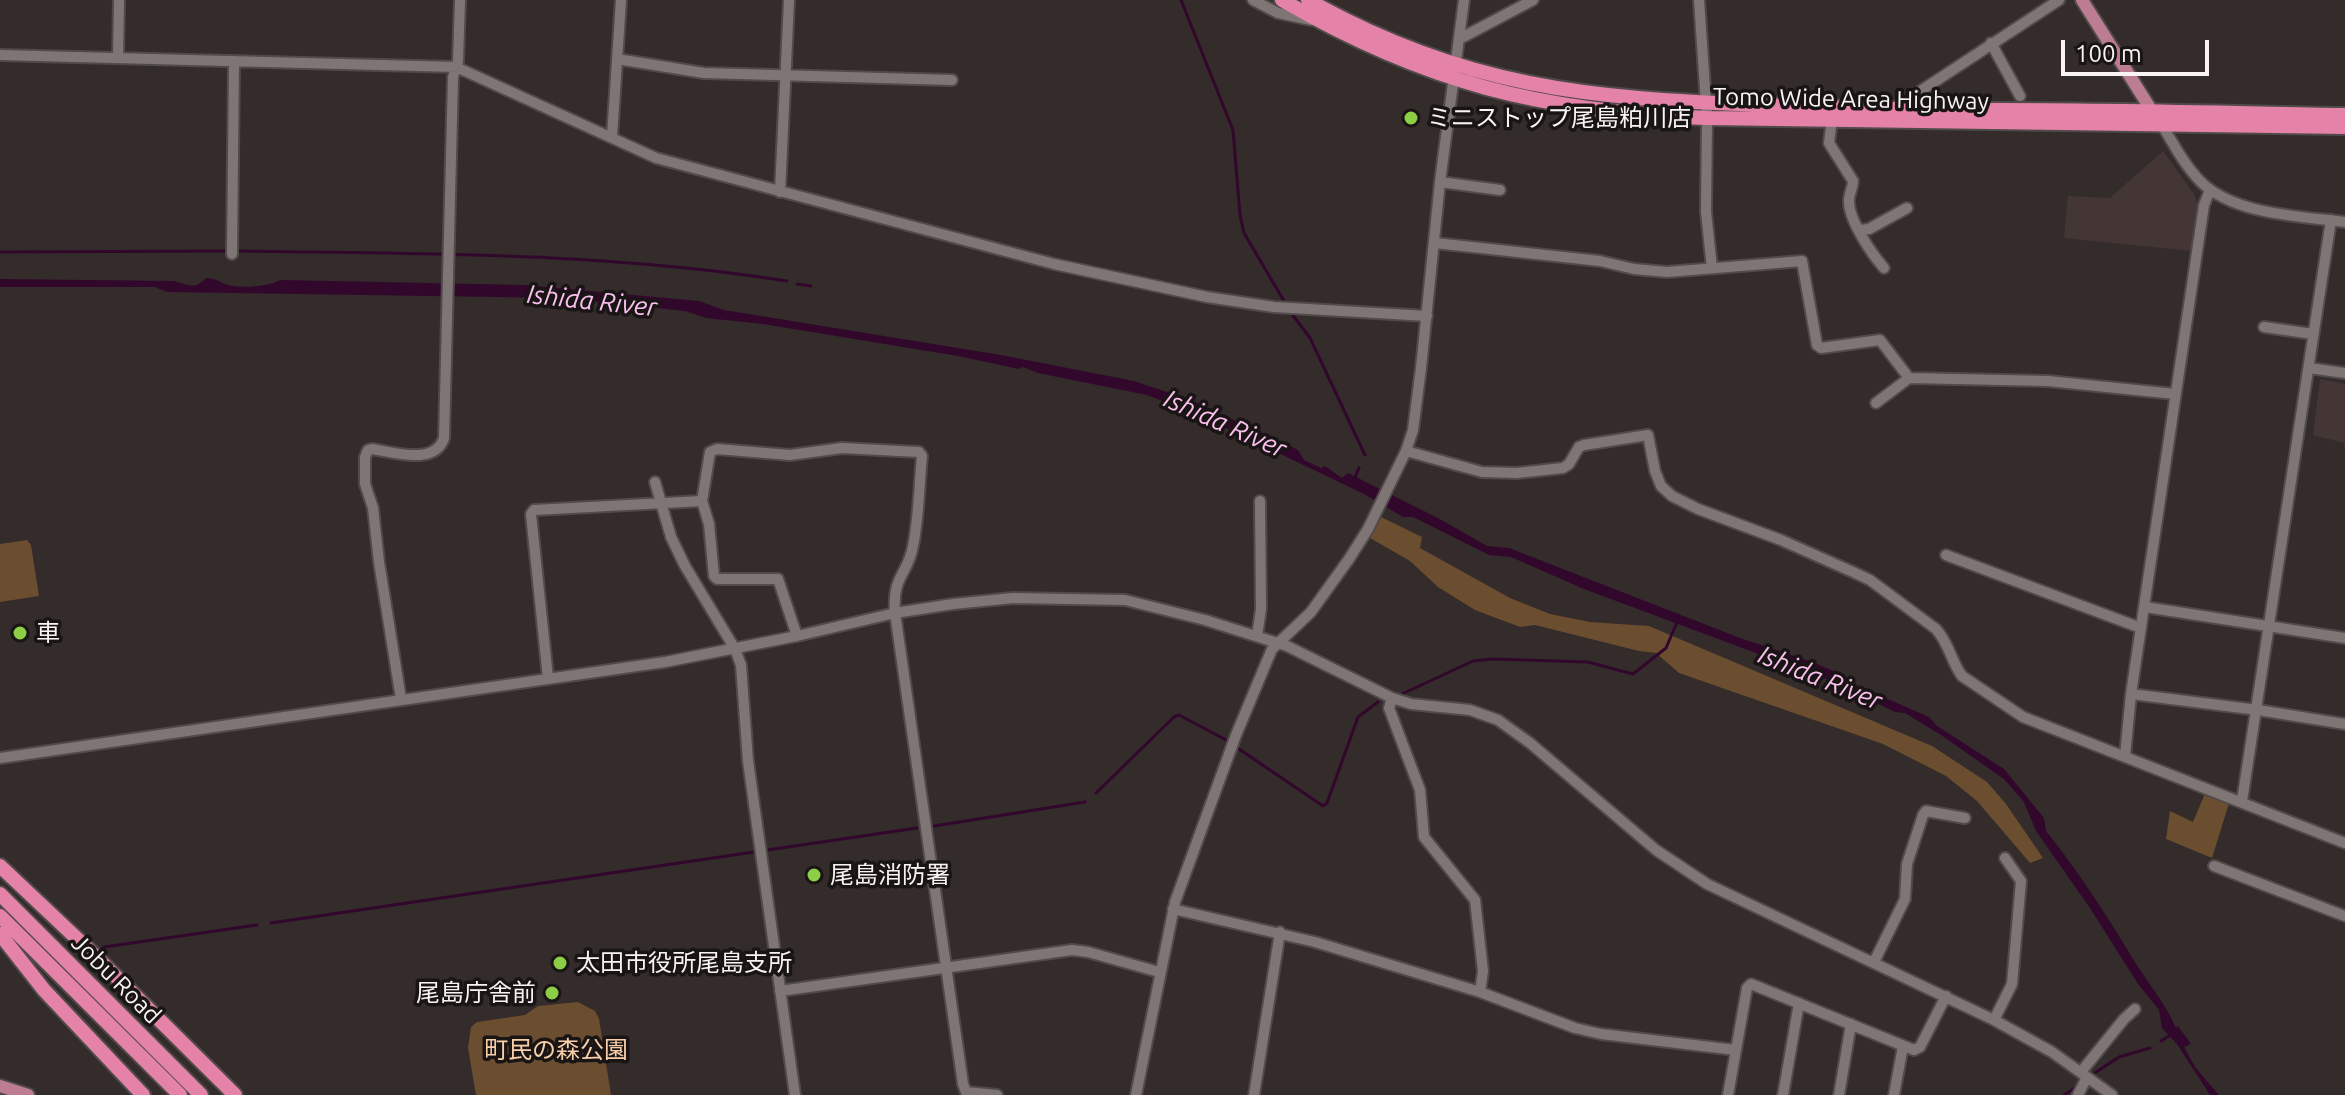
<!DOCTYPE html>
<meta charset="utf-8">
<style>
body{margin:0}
#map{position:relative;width:2345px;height:1095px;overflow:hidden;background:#342b2b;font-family:Ubuntu,sans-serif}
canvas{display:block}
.scale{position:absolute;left:2061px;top:40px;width:148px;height:36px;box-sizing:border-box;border:4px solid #f9f3f3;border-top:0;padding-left:10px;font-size:24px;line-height:28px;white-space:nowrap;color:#f9f3f3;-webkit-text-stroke:6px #191515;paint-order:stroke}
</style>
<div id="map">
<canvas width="2345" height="1095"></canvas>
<div class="scale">100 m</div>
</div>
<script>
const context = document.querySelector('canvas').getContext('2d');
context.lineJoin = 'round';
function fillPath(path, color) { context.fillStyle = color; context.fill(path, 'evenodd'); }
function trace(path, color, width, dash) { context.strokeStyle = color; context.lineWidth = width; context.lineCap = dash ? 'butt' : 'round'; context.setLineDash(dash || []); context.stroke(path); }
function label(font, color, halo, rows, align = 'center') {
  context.font = font + ' Ubuntu,"Noto Sans JP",sans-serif'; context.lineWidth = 7; context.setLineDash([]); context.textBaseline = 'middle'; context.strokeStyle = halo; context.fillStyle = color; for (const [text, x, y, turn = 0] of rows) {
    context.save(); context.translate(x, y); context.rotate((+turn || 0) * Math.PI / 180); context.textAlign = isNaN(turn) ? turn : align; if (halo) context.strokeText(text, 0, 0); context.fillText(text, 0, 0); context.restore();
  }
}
fillPath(new Path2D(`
 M 2163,151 L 2194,194 L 2198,206 L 2192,251 L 2064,238 L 2068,196 L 2110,198 Z
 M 2320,379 L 2345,384 L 2345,453 L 2344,443 L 2313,435 Z`), '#453636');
fillPath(new Path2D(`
 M 1381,517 L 1422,537 L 1420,548 L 1510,598 L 1550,614 L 1590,622 L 1649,626 L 1932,746 L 1987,782 L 2006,804 L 2043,858 L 2030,863 L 1977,801 L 1946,776 L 1883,744 L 1679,673 L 1656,653 L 1639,651 L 1535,625 L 1520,627 L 1475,610 L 1438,587 L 1410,561 L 1370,538 Z
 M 27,540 L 31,545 L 39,596 L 0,602 L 0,544 Z
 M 2206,791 L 2230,800 L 2212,858 L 2166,839 L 2170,811 L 2193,822 Z
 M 578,1002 L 595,1011 L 599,1019 L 611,1095 L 476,1095 L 468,1048 L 471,1027 L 477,1022 L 525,1015 L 538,1006 Z`), '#6b4d30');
fillPath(new Path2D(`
 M 206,278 C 215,279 217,280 225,284 C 238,289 269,287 280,280 L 525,285 L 699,301 L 724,310 L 1001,355 L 1134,381 L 1191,400 L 1298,450 L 1304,460 L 1321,468 L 1325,466 L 1342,478 L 1348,473 L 1438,518 L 1487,546 L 1509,548 L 1740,638 L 1812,662 L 1838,673 L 1842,679 L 1929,717 L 1937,726 L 2004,769 L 2044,818 L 2046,831 C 2078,871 2104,911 2130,954 C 2145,980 2164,1000 2176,1028 L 2178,1026 L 2191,1044 L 2184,1047 L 2195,1067 L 2219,1095 L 2210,1095 L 2177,1044 L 2162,1028 L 2159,1010 L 2138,984 L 2090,908 L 2036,831 L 2024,802 L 2004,779 L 1941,735 L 1905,713 L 1895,712 L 1831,681 L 1584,589 L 1511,557 L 1489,555 L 1413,517 L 1403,517 L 1364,494 L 1197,414 L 1147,395 L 1038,373 L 1023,367 L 1019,369 L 958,356 L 763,324 L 706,318 L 685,311 L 563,298 L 167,292 L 155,287 L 0,287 L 0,279 L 174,281 C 187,285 195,290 206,278 Z`), '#32072c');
trace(new Path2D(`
 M 1181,0 L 1233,130 L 1240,215 L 1244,233 L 1284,301
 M 238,251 C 422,254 605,252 787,281
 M 0,252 L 225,251
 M 797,284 L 811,286
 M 1292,314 L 1310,338 L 1365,455
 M 1354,480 L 1359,468
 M 1402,694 L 1473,661 L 1493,659 L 1588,662 L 1633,674 L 1666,648 L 1678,620
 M 1236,747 L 1323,806 L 1327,803 L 1358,717 L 1378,702
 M 1096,793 L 1174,717 L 1179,715 L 1230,742
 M 934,826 L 1085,802
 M 271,923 L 917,828
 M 104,947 L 257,925
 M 2161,1041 L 2172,1034
 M 2090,1076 L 2119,1057 L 2150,1048
 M 2064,1095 L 2078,1086`), '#32072c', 3);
const minor = new Path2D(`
 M 1253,0 L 1278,13 L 1311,20
 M 1699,0 L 1707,118 L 1706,212 L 1712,268
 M 1459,37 L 1463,37 L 1533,0
 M 1991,43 L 2020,96
 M 0,55 L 456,67 L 656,158 L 1054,264 L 1207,297 L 1274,307 L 1427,316
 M 118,58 L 119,0
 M 617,59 L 704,73 L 952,80
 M 1918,110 L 1919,93 L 1922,90 L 2059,0
 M 1832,119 L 1829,143 L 1853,181 C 1853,187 1849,194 1849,200 C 1848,219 1871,253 1884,268
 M 2162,125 C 2174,145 2185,166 2201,182 C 2235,215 2300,216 2345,222
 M 612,137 L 621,0
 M 1440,182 L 1500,190
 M 780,192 L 789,0
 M 1859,230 L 1869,229 L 1907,208
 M 1435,243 L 1600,261 L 1634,269 L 1667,272 L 1802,261 L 1817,345 L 1821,348 L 1880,340 L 1909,378
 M 232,254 L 234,61
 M 2264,327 L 2313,334
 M 2309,368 L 2345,373
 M 1876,403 L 1909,378 L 2048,381 L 2175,394
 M 1406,451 L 1482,472 L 1517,473 L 1563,468 L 1569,464 L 1579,447 L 1584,445 L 1648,435 L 1655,471 L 1661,486 L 1672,496 L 1698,509 L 1781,540 L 1853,572 L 1870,580 L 1936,629 C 1949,643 1951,661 1962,676 L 2023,717 L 2345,843
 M 655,482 L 671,537 L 685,566 L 735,649 L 741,665 L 748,761 L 795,1095
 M 1946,555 L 2141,628
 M 2145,607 L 2345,638
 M 797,636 L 778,579 L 717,579 L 714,576 L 709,524 L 702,501 L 710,452 L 717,449 L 790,455 L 842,448 L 919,452 L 922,456 C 919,486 919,517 913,546 C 908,575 892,575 895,613 L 963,1084 L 966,1092 L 997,1095
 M 1257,636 L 1261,609 L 1260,501
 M 548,678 L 531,514 L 534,510 L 702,501
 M 2131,694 L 2258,710 L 2345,724
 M 1392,698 L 1389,708 L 1420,790 L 1424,837 L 1475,900 L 1483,971 L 1480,992
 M 401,699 L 379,562 L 373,508 L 365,484 L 365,457 L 368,450 L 372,449 C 393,452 435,466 444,438 L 453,77 L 458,61 L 460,0
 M 2125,756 L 2131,694 L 2204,205 L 2210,190
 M 0,758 L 665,662 L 797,636 L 895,613 L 953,604 L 1013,598 L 1125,600 L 1205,620 L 1287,646 L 1392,698 L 1411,704 L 1470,710 L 1498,720 L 1530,743 L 1656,850 L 1707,884 L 1994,1020 L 2052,1052 L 2112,1095
 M 2242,801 L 2331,220
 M 2214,866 L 2345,916
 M 1173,909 L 1315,942 L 1480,992 L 1575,1028 L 1601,1034 L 1736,1050
 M 1874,962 L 1905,899 L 1907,864 L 1923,815 L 1926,811 L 1965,818
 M 780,991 L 1072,950 L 1088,952 L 1159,972
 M 1994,1020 L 2012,984 L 2021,881 L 2005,858
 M 2081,1072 L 2124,1019 L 2135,1009
 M 1136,1095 L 1175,902 L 1236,735 L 1272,649 L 1311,612 L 1349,559 L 1368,529 L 1406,451 L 1413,430 L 1421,368 L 1440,182 L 1464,0
 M 1254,1095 L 1280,932
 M 1728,1095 L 1747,988 L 1751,984 L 1914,1050 L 1920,1047 L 1946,996
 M 1783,1095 L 1799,1003
 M 1839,1095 L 1851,1024
 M 1894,1095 L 1903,1046
 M 2078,1095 L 2087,1077`);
const major = new Path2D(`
 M 2082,0 L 2155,116
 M 0,1086 L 28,1095`);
const highway = new Path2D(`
 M 1282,0 C 1425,83 1542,112 1707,118 L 2345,127
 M 1308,0 C 1462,87 1591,99 1763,105 C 1842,108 1920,110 1999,110 C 2115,110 2230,113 2345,115
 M 0,866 L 88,949 L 235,1095
 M 0,894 L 201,1095
 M 0,916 L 180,1095
 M 0,934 L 44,990 L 143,1095`);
trace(minor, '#504a4a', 14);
trace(major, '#504a4a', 16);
trace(highway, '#504a4a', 18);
trace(minor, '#7f7574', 10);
trace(major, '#bc7d93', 12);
trace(highway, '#e582a7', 14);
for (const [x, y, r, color] of [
 [1411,118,8,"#8cce45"],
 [20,633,8,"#8cce45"],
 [814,875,8,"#8cce45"],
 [560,963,8,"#8cce45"],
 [552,993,8,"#8cce45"]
]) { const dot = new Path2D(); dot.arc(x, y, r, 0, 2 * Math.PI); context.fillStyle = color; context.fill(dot); trace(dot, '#191515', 3); }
label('24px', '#f9f3f3', '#191515', [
 ["Tomo Wide Area Highway",1851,99,1],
 ["Jobu Road",116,979,45]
]);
label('24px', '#f9f3f3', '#191515', [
 ["ミニストップ尾島粕川店",1427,118],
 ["車",36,633],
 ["尾島消防署",830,875],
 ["太田市役所尾島支所",576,963],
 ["尾島庁舎前",536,993,"right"]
], 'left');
label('24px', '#f9cfaa', '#191515', [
 ["町民の森公園",556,1050]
]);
label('italic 26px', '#fabfed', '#191515', [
 ["Ishida River",592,301,6],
 ["Ishida River",1225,424,24],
 ["Ishida River",1820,678,22]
]);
</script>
